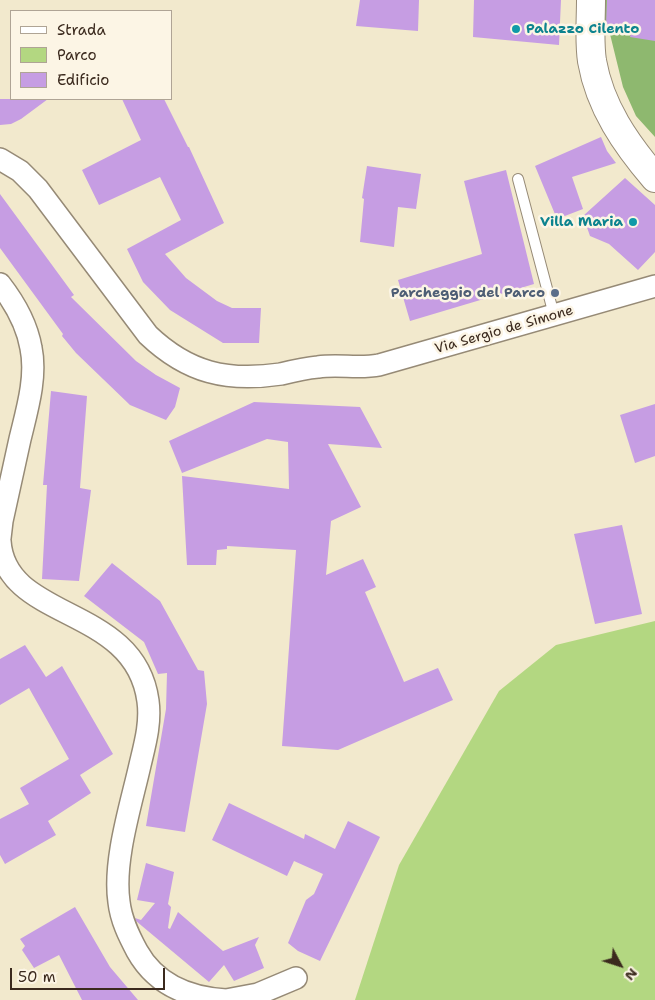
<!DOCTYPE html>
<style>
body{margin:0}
#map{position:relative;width:655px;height:1000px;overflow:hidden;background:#f2e9cd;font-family:"Shantell Sans",sans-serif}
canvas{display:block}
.legend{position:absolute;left:10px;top:10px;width:162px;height:90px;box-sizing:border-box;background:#fcf5e5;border:1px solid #afa495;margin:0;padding:6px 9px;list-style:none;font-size:15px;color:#3b2a1e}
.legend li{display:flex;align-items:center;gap:10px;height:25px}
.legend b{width:25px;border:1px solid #afa495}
.north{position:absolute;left:595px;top:940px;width:50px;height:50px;-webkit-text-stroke:4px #fcf5e5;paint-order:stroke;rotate:130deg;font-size:14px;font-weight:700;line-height:20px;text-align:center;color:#3b2a1e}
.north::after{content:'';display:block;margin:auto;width:18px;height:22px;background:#3b2a1e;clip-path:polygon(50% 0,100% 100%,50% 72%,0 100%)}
.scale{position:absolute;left:10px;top:968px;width:155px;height:22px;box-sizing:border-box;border:2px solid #3b2a1e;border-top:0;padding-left:6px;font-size:15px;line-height:18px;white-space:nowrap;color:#3b2a1e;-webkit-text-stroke:4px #fcf5e5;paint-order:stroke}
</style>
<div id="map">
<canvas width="655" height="1000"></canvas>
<ul class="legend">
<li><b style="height:6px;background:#fff"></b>Strada</li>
<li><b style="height:14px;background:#b3d781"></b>Parco</li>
<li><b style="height:14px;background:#c69de3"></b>Edificio</li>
</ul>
<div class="north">N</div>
<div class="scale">50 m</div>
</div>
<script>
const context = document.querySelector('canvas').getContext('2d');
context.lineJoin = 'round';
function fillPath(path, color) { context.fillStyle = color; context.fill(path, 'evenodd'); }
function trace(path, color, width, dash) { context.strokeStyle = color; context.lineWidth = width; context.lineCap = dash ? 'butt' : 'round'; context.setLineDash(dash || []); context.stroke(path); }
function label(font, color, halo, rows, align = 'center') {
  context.font = font + ' "Shantell Sans",sans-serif'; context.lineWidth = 5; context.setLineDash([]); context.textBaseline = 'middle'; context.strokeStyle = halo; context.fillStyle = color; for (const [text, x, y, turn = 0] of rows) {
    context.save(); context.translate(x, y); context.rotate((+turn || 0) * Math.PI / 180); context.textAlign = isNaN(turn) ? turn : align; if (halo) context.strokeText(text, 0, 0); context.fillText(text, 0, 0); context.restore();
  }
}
fillPath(new Path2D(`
 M 655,621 L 655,1000 L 355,1000 L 399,865 L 499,691 L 556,645 Z`), '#b3d781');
fillPath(new Path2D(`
 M 600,0 L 655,0 L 655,137 L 636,116 L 623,87 L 608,26 L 600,24 Z`), '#8eb86f');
fillPath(new Path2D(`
 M 360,0 L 419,0 L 418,31 L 356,26 Z
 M 474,0 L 561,0 L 559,45 L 473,37 Z
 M 607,0 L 655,0 L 655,41 L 630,37 L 632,30 L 606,25 Z
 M 0,99 L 48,99 L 21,119 L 11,124 L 0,125 Z
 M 122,99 L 164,99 L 188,147 L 189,147 L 224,223 L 165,254 L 186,278 L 217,301 L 232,308 L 261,308 L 259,343 L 223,343 L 170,310 L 143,282 L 127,249 L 181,220 L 160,177 L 99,205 L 82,170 L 141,140 Z
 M 601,137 L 607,151 L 616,163 L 572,177 L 583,209 L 557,219 L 535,166 Z
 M 367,166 L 421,174 L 416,209 L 398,207 L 394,247 L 360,242 L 364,199 L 362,198 Z
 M 506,170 L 534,284 L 410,321 L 398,280 L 482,254 L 464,181 Z
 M 625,178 L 655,205 L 655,252 L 638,270 L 609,244 L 590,236 L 583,216 Z
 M 0,194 L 74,295 L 71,297 L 136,361 L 156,375 L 180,388 L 175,407 L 166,420 L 130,405 L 76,353 L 62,336 L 63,334 L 0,248 Z
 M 51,391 L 87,396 L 80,488 L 91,490 L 79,581 L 42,579 L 47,485 L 43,485 Z
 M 254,402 L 360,407 L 382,448 L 328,444 L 361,507 L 331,521 L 326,575 L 363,559 L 376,587 L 365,592 L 404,682 L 438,668 L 453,700 L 338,750 L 282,746 L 296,550 L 227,546 L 227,549 L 217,550 L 216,565 L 187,565 L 182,476 L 289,489 L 288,442 L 267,439 L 182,473 L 169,441 Z
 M 655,404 L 655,456 L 635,463 L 620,415 Z
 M 622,525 L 642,614 L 595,624 L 574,534 Z
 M 112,563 L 160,601 L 198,670 L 204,671 L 207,704 L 185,832 L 146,826 L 166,709 L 167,673 L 158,674 L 144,642 L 84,596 Z
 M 25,645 L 46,677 L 62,666 L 113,754 L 80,775 L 91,793 L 48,821 L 56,835 L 5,864 L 0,855 L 0,819 L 29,804 L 20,788 L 69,759 L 29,688 L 0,705 L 0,659 Z
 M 229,803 L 304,839 L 305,834 L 335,849 L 348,821 L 380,837 L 320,961 L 298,951 L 288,943 L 306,900 L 314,894 L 323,874 L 294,861 L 287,876 L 212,840 Z
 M 146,863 L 174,872 L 168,904 L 171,907 L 168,928 L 170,929 L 178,912 L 223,951 L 259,937 L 255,945 L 264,968 L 234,981 L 224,965 L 209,982 L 136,921 L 135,918 L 141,920 L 155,903 L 137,900 Z
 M 75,907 L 110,967 L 138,1000 L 82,1000 L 59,955 L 34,968 L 22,950 L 25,946 L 20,939 Z`), '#c69de3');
const lane = new Path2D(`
 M 518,179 L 554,315`);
const street = new Path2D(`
 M 0,159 L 20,171 L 38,189 L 148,335 C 188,373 227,382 281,374 C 293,371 306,368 318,367 C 339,364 359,369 379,365 L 655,286
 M 0,284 C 14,302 27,325 31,348 C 37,377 27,410 20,439 C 14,466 8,493 2,521 L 0,538
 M 0,541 C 5,622 135,604 148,701 C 151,723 145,744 140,765 C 131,805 113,861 119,902 C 121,920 129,936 137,951 C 156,985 189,998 226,1000
 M 226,1000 L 258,994 L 296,978`);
const secondary = new Path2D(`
 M 591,0 C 591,20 589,41 592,61 C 600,107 626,144 655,178`);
trace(lane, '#968a76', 12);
trace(street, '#968a76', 24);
trace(secondary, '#968a76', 30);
trace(lane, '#fff', 10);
trace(street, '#fff', 21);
trace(secondary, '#fff', 28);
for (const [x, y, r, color] of [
 [516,29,5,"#0f9aa8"],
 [633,222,5,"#0f9aa8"],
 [555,293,5,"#5c6f8a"]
]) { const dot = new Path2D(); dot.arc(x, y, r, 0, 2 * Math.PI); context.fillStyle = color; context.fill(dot); trace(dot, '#fcf5e5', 2); }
label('bold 14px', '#0d838f', '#fcf5e5', [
 ["Palazzo Cilento",526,29],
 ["Villa Maria",623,222,"right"]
], 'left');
label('bold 14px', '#4e5e75', '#fcf5e5', [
 ["Parcheggio del Parco",545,293]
], 'right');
label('14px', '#3b2a1e', '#fcf5e5', [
 ["Via Sergio de Simone",504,330,-16]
]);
</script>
